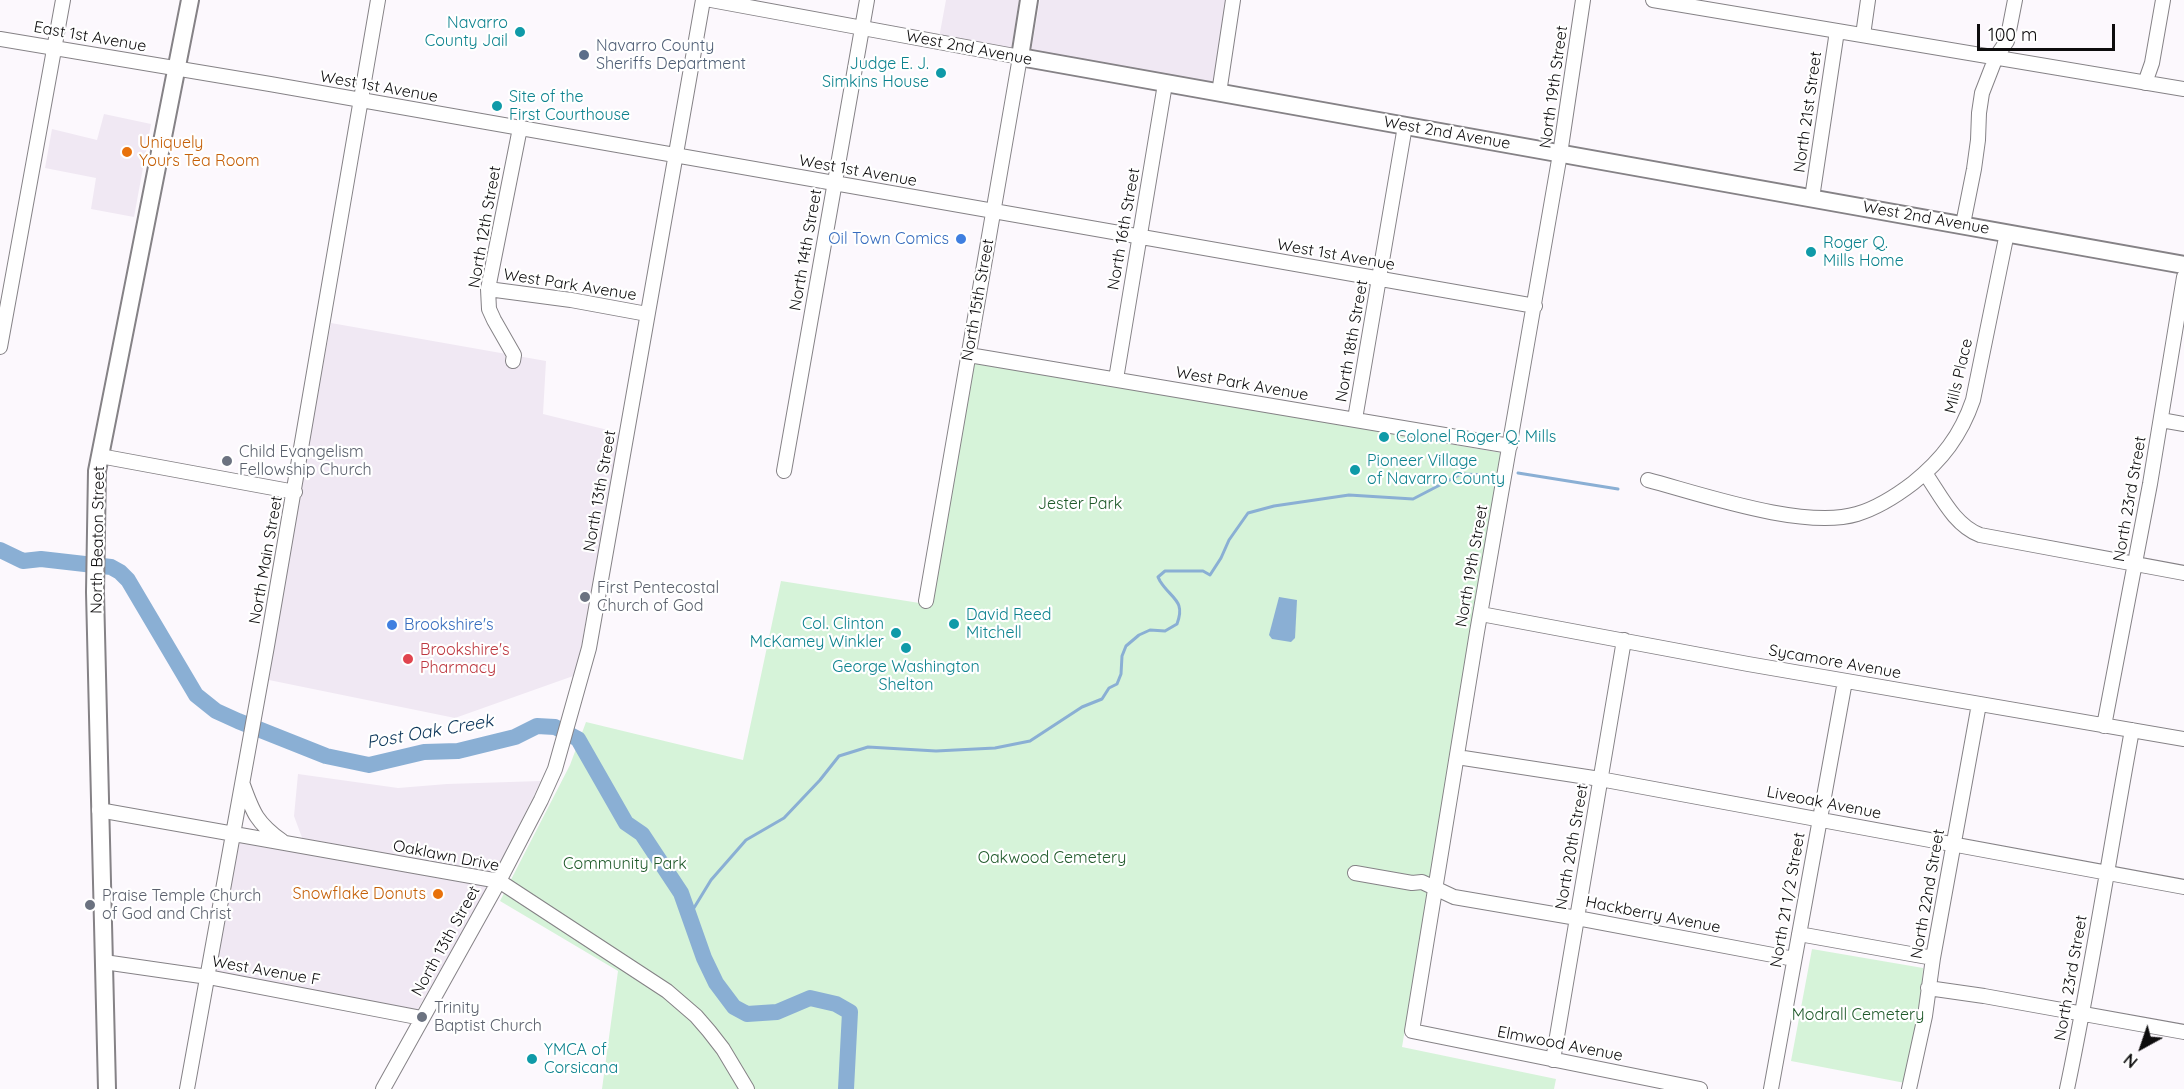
<!DOCTYPE html>
<style>
body{margin:0}
#map{position:relative;width:2184px;height:1089px;overflow:hidden;background:#fcf8fd;font-family:Quicksand,sans-serif}
canvas{display:block}
.north{position:absolute;left:2112px;top:1017px;width:60px;height:60px;-webkit-text-stroke:4px #fff;paint-order:stroke;rotate:220deg;font-size:16px;font-weight:700;line-height:24px;text-align:center;color:#0d0c0d}
.north::after{content:'';display:block;margin:auto;width:21px;height:27px;background:#0d0c0d;clip-path:polygon(50% 0,100% 100%,50% 72%,0 100%)}
.scale{position:absolute;left:1977px;top:24px;width:138px;height:27px;box-sizing:border-box;border:3px solid #0d0c0d;border-top:0;padding-left:8px;font-size:18px;line-height:21px;white-space:nowrap;color:#0d0c0d;-webkit-text-stroke:4px #fff;paint-order:stroke}
</style>
<div id="map">
<canvas width="2184" height="1089"></canvas>
<div class="north">N</div>
<div class="scale">100 m</div>
</div>
<script>
const context = document.querySelector('canvas').getContext('2d');
context.lineJoin = 'round';
function fillPath(path, color) { context.fillStyle = color; context.fill(path, 'evenodd'); }
function trace(path, color, width, dash) { context.strokeStyle = color; context.lineWidth = width; context.lineCap = dash ? 'butt' : 'round'; context.setLineDash(dash || []); context.stroke(path); }
function label(font, color, halo, rows, align = 'center') {
  context.font = font + ' Quicksand,sans-serif'; context.lineWidth = 4.5; context.setLineDash([]); context.textBaseline = 'middle'; context.strokeStyle = halo; context.fillStyle = color; for (const [text, x, y, turn = 0] of rows) {
    context.save(); context.translate(x, y); context.rotate((+turn || 0) * Math.PI / 180); context.textAlign = isNaN(turn) ? turn : align; if (halo) context.strokeText(text, 0, 0); context.fillText(text, 0, 0); context.restore();
  }
}
fillPath(new Path2D(`
 M 946,0 L 1019,0 L 1011,50 L 939,38 Z
 M 1040,0 L 1230,0 L 1215,84 L 1031,52 Z
 M 104,114 L 151,124 L 134,217 L 91,209 L 96,178 L 45,168 L 52,129 L 97,140 Z
 M 331,323 L 546,361 L 543,414 L 620,433 L 576,675 L 455,718 L 264,679 Z
 M 298,774 L 398,788 L 447,784 L 541,781 L 494,876 L 304,843 L 294,816 Z
 M 238,842 L 367,864 L 489,886 L 416,1012 L 213,974 Z`), '#f0e8f3');
fillPath(new Path2D(`
 M 972,361 L 1502,453 L 1402,1047 L 1556,1079 L 1554,1089 L 602,1089 L 618,971 L 500,901 L 570,765 L 586,722 L 743,760 L 781,581 L 932,605 Z
 M 1812,949 L 1923,968 L 1921,1008 L 1905,1083 L 1791,1061 Z`), '#d6f3d9');
fillPath(new Path2D(`
 M 1279,597 L 1297,600 L 1295,638 L 1291,642 L 1272,639 L 1269,635 Z`), '#8aafd4');
trace(new Path2D(`
 M 1518,473 L 1618,489
 M 689,916 L 711,880 L 746,840 L 784,818 L 820,780 L 839,756 L 868,747 L 936,751 L 995,748 L 1030,741 L 1082,707 L 1102,699 L 1109,688 L 1117,684 L 1121,674 L 1122,656 L 1126,646 L 1139,635 L 1150,630 L 1165,631 L 1177,624 C 1186,600 1171,599 1160,581 L 1158,577 L 1165,571 L 1203,571 L 1210,575 L 1221,558 L 1229,540 L 1248,513 L 1274,506 L 1349,495 L 1413,499 L 1461,474 L 1490,475`), '#8aafd4', 3);
trace(new Path2D(`
 M 0,550 L 23,561 L 41,559 L 111,567 L 120,572 L 128,580 L 196,695 L 216,711 L 238,721 L 326,756 L 369,765 L 424,752 L 458,751 L 515,737 L 537,726 L 555,727 L 578,739 L 626,823 L 642,834 L 681,893 L 704,958 L 716,983 L 734,1007 L 747,1014 L 777,1012 L 810,998 L 836,1004 L 850,1012 L 846,1089`), '#8aafd4', 16);
const minor = new Path2D(`
 M 711,0 L 1020,57 L 926,601
 M 1583,0 L 1560,154 L 1477,632 L 1412,1031 L 1700,1089
 M 1653,0 L 2184,89
 M 1863,35 L 1868,0
 M 0,39 L 270,84 L 1535,306
 M 2145,83 L 2152,63 L 2163,0
 M 1219,93 L 1233,0
 M 1812,198 L 1837,31
 M 1963,224 L 1974,169 L 1978,140 L 1979,113 L 1982,93 L 1996,57 L 2007,41 L 2015,0
 M 488,289 L 571,300 L 647,314
 M 0,347 L 63,0
 M 969,355 L 1510,446
 M 513,361 L 514,355 L 494,320 L 489,309 L 488,289 L 520,128
 M 1116,379 L 1165,84
 M 1355,419 L 1405,126
 M 2161,420 L 2184,424
 M 100,456 L 295,492
 M 784,471 L 867,0
 M 1925,473 C 1941,496 1954,525 1980,535 L 2184,573
 M 1648,480 C 1701,494 1804,530 1857,514 C 1877,508 1896,496 1913,483 C 1942,460 1961,435 1973,400 L 2007,233
 M 1481,614 L 1748,664 L 2184,739
 M 2104,726 L 2150,484 L 2184,277
 M 1457,757 L 1600,779 L 2184,887
 M 243,785 C 253,813 257,823 282,841
 M 99,810 L 499,881 L 667,991 L 696,1016 L 709,1031 L 723,1049 L 747,1089
 M 1355,873 L 1412,883 L 1422,882 L 1454,897 L 1577,918 L 1794,959
 M 1799,934 L 1933,958
 M 104,962 L 208,977 L 422,1018
 M 1928,988 L 1984,996 L 2184,1032
 M 1553,1060 L 1624,640
 M 187,1089 L 267,646 L 378,0
 M 383,1089 L 499,881 L 541,800 L 555,769 L 589,648 L 703,0
 M 1771,1089 L 1845,681
 M 1909,1089 L 1925,1016 L 1933,958 L 1979,704
 M 2067,1089 C 2092,970 2110,850 2132,730`);
const major = new Path2D(`
 M 1029,0 L 1020,57 L 2184,265
 M 107,1089 L 95,592 L 97,471 L 190,0`);
trace(minor, '#858286', 16);
trace(major, '#858286', 20);
trace(minor, '#fff', 14);
trace(major, '#fff', 16);
for (const [x, y, r, color] of [
 [520,32,6,"#0f9aa8"],
 [584,55,6,"#5c6f8a"],
 [941,73,6,"#0f9aa8"],
 [497,106,6,"#0f9aa8"],
 [127,152,6,"#e8710a"],
 [961,239,6,"#3f7fe0"],
 [1811,252,6,"#0f9aa8"],
 [1384,437,6,"#0f9aa8"],
 [227,461,6,"#6b7280"],
 [1355,470,6,"#0f9aa8"],
 [585,597,6,"#6b7280"],
 [954,624,6,"#0f9aa8"],
 [392,625,6,"#3f7fe0"],
 [896,633,6,"#0f9aa8"],
 [906,648,6,"#0f9aa8"],
 [408,659,6,"#e0444e"],
 [438,894,6,"#e8710a"],
 [90,905,6,"#6b7280"],
 [422,1017,6,"#6b7280"],
 [532,1059,6,"#0f9aa8"]
]) { const dot = new Path2D(); dot.arc(x, y, r, 0, 2 * Math.PI); context.fillStyle = color; context.fill(dot); trace(dot, '#fff', 2); }
label('16px', '#0d838f', '#fff', [
 ["Navarro",508,23,"right"],
 ["County Jail",508,41,"right"],
 ["Judge E. J.",929,64,"right"],
 ["Simkins House",929,82,"right"],
 ["Site of the",509,97],
 ["First Courthouse",509,115],
 ["Roger Q.",1823,243],
 ["Mills Home",1823,261],
 ["Colonel Roger Q. Mills",1396,437],
 ["Pioneer Village",1367,461],
 ["of Navarro County",1367,479],
 ["David Reed",966,615],
 ["Mitchell",966,633],
 ["Col. Clinton",884,624,"right"],
 ["McKamey Winkler",884,642,"right"],
 ["George Washington",906,667,"center"],
 ["Shelton",906,685,"center"],
 ["YMCA of",544,1050],
 ["Corsicana",544,1068]
], 'left');
label('16px', '#0d0c0d', '#fff', [
 ["East 1st Avenue",90,37,10],
 ["West 2nd Avenue",969,48,11],
 ["West 1st Avenue",379,87,10],
 ["North 19th Street",1554,87,-82],
 ["North 21st Street",1808,112,-82],
 ["West 2nd Avenue",1447,133,10],
 ["West 1st Avenue",858,171,10],
 ["West 2nd Avenue",1926,218,10],
 ["North 12th Street",485,227,-80],
 ["North 16th Street",1124,229,-80],
 ["North 14th Street",806,250,-80],
 ["West 1st Avenue",1336,255,10],
 ["West Park Avenue",570,285,9],
 ["North 15th Street",978,300,-80],
 ["North 18th Street",1352,341,-80],
 ["Mills Place",1959,376,-77],
 ["West Park Avenue",1242,384,10],
 ["North 13th Street",600,491,-80],
 ["North 23rd Street",2130,499,-80],
 ["North Beaton Street",98,540,-89],
 ["North Main Street",266,560,-80],
 ["North 19th Street",1472,566,-80],
 ["Sycamore Avenue",1835,662,10],
 ["Liveoak Avenue",1824,803,11],
 ["North 20th Street",1572,847,-80],
 ["Oaklawn Drive",446,856,11],
 ["North 22nd Street",1928,894,-80],
 ["North 21 1/2 Street",1788,900,-80],
 ["Hackberry Avenue",1653,915,11],
 ["North 13th Street",446,941,-61],
 ["West Avenue F",266,971,10],
 ["North 23rd Street",2071,978,-80],
 ["Elmwood Avenue",1560,1044,11]
]);
label('16px', '#4e5e75', '#fff', [
 ["Navarro County",596,46],
 ["Sheriffs Department",596,64]
], 'left');
label('16px', '#c56008', '#fff', [
 ["Uniquely",139,143],
 ["Yours Tea Room",139,161],
 ["Snowflake Donuts",426,894,"right"]
], 'left');
label('16px', '#366cbe', '#fff', [
 ["Oil Town Comics",949,239],
 ["Brookshire's",404,625,"left"]
], 'right');
label('16px', '#5b616d', '#fff', [
 ["Child Evangelism",239,452],
 ["Fellowship Church",239,470],
 ["First Pentecostal",597,588],
 ["Church of God",597,606],
 ["Praise Temple Church",102,896],
 ["of God and Christ",102,914],
 ["Trinity",434,1008],
 ["Baptist Church",434,1026]
], 'left');
label('16px', '#205a2b', '#fff', [
 ["Jester Park",1080,504],
 ["Oakwood Cemetery",1052,858],
 ["Community Park",625,864],
 ["Modrall Cemetery",1858,1015]
]);
label('16px', '#be3a42', '#fff', [
 ["Brookshire's",420,650],
 ["Pharmacy",420,668]
], 'left');
label('italic 18px', '#0c365a', '#fff', [
 ["Post Oak Creek",430,732,-10]
]);
</script>
